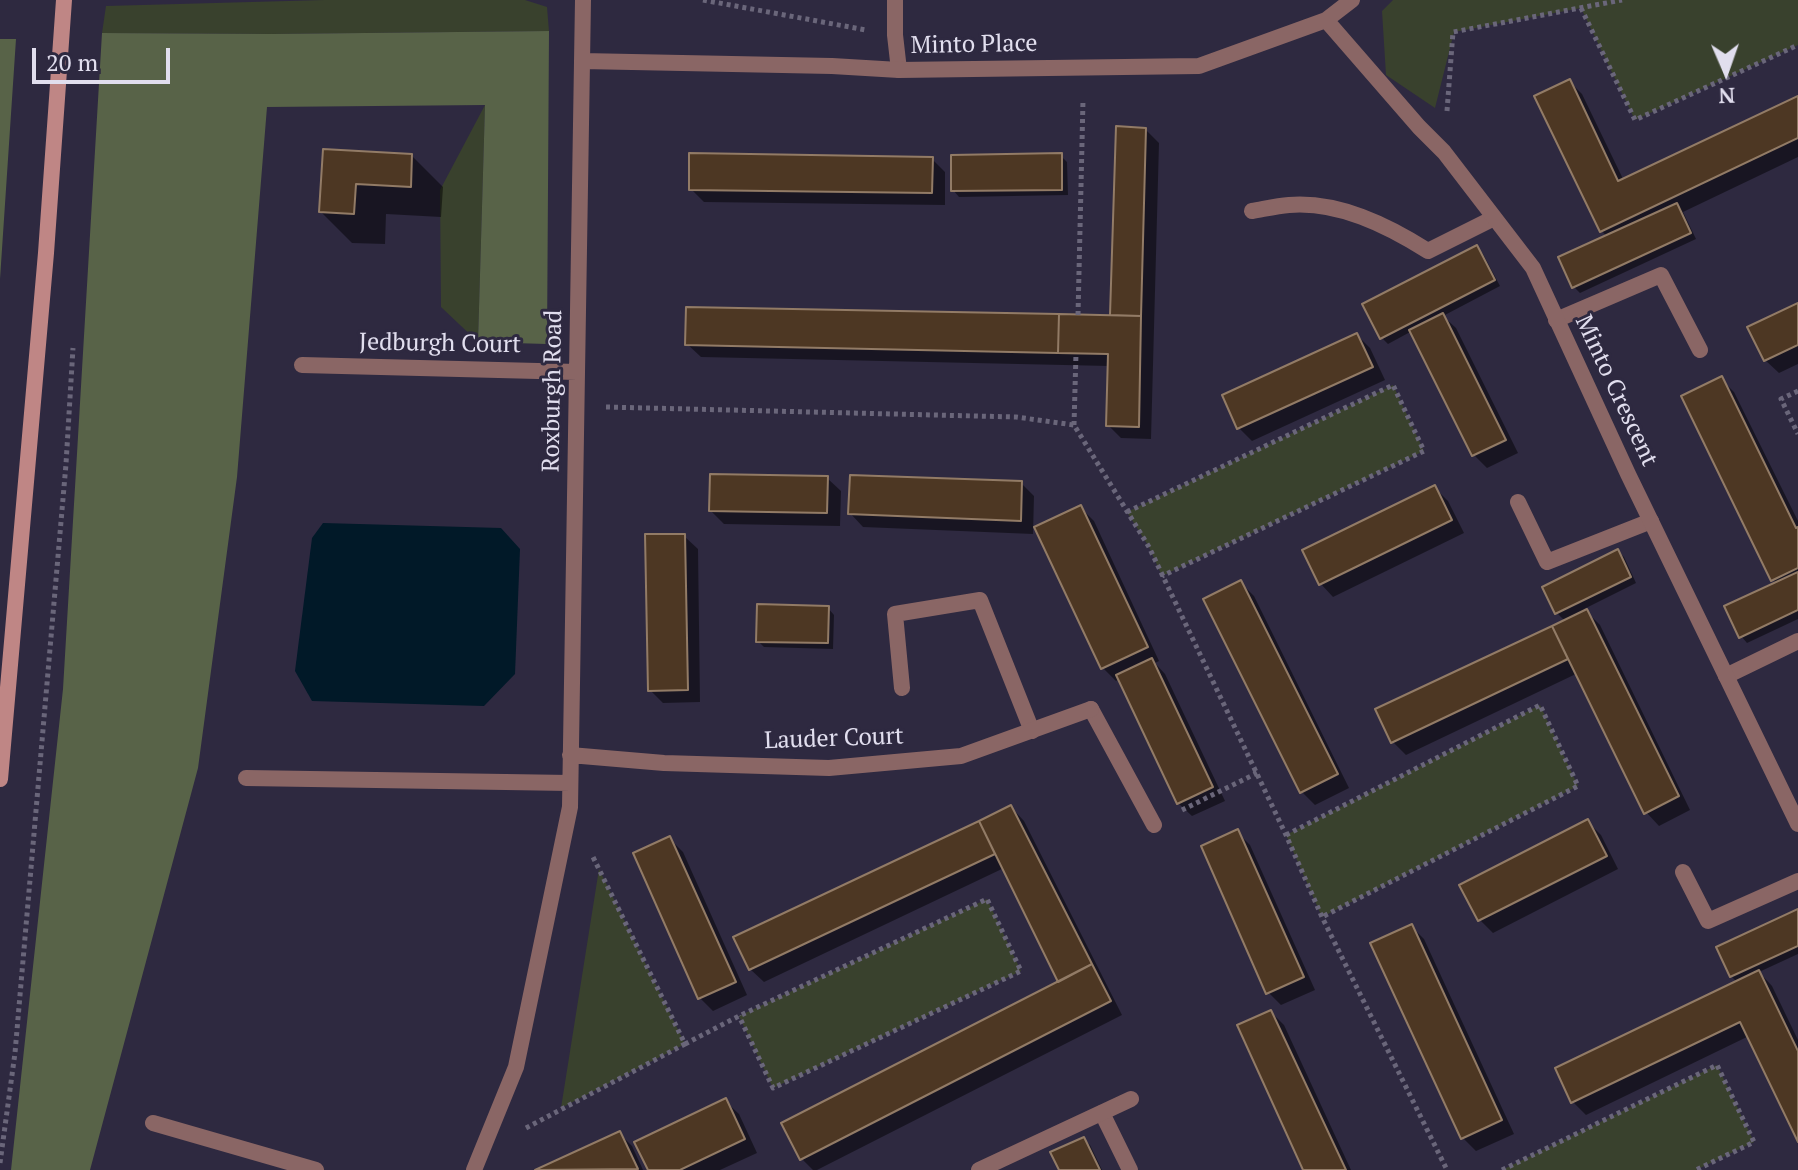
<!DOCTYPE html>
<style>
body{margin:0}
#map{position:relative;width:1798px;height:1170px;overflow:hidden;background:#2e2940;font-family:"PT Serif",serif}
canvas{display:block}
.north{position:absolute;left:1686px;top:32px;width:80px;height:80px;-webkit-text-stroke:6px #2e2940;paint-order:stroke;rotate:178deg;font-size:22px;font-weight:700;line-height:32px;text-align:center;color:#e1deee}
.north::after{content:'';display:block;margin:auto;width:28px;height:36px;background:#e1deee;clip-path:polygon(50% 0,100% 100%,50% 72%,0 100%)}
.scale{position:absolute;left:32px;top:48px;width:138px;height:36px;box-sizing:border-box;border:4px solid #e1deee;border-top:0;padding-left:10px;font-size:24px;line-height:28px;white-space:nowrap;color:#e1deee;-webkit-text-stroke:6px #2e2940;paint-order:stroke}
</style>
<div id="map">
<canvas width="1798" height="1170"></canvas>
<div class="north">N</div>
<div class="scale">20 m</div>
</div>
<script>
const context = document.querySelector('canvas').getContext('2d');
context.lineJoin = 'round';
function fillPath(path, color) { context.fillStyle = color; context.fill(path, 'evenodd'); }
function trace(path, color, width, dash) { context.strokeStyle = color; context.lineWidth = width; context.lineCap = dash ? 'butt' : 'round'; context.setLineDash(dash || []); context.stroke(path); }
function label(font, color, halo, rows, align = 'center') {
  context.font = font + ' "PT Serif",serif'; context.lineWidth = 6; context.setLineDash([]); context.textBaseline = 'middle'; context.strokeStyle = halo; context.fillStyle = color; for (const [text, x, y, turn = 0] of rows) {
    context.save(); context.translate(x, y); context.rotate((+turn || 0) * Math.PI / 180); context.textAlign = isNaN(turn) ? turn : align; if (halo) context.strokeText(text, 0, 0); context.fillText(text, 0, 0); context.restore();
  }
}
fillPath(new Path2D(`
 M 324,0 L 525,0 L 547,7 L 549,31 L 272,34 L 102,33 L 106,6 Z
 M 1393,0 L 1798,0 L 1798,45 L 1635,120 L 1581,8 L 1454,32 L 1435,108 L 1386,75 L 1382,11 Z
 M 485,105 L 478,342 L 441,307 L 440,190 Z
 M 1393,385 L 1424,451 L 1162,576 L 1149,547 L 1127,512 Z
 M 1540,705 L 1578,786 L 1322,917 L 1286,835 Z
 M 599,869 L 685,1044 L 561,1108 Z
 M 987,899 L 1021,971 L 773,1088 L 739,1016 Z
 M 1717,1065 L 1754,1142 L 1696,1170 L 1502,1170 Z`), '#39412d');
fillPath(new Path2D(`
 M 549,31 L 547,344 L 478,342 L 485,105 L 267,107 L 237,477 L 198,768 L 90,1170 L 11,1170 L 63,689 L 102,33 L 272,34 Z
 M 0,39 L 16,39 L 0,279 Z`), '#586348');
fillPath(new Path2D(`
 M 323,523 L 501,528 L 520,549 L 515,674 L 484,706 L 312,701 L 295,671 L 312,538 Z`), '#011928');
fillPath(new Path2D(`
 M 1569,81 L 1582,94 L 1624,181 L 1798,98 L 1798,157 L 1683,212 L 1696,239 L 1580,293 L 1574,287 L 1607,237 L 1602,231 Z
 M 1118,128 L 1145,129 L 1159,143 L 1151,439 L 1121,438 L 1108,425 L 1109,366 L 701,357 L 687,344 L 1112,317 Z
 M 325,151 L 412,156 L 443,187 L 441,217 L 386,214 L 385,244 L 352,243 L 321,212 Z
 M 1061,156 L 1067,162 L 1068,195 L 959,197 L 953,190 Z
 M 932,159 L 945,172 L 945,205 L 704,202 L 691,189 Z
 M 1477,247 L 1483,254 L 1500,286 L 1443,316 L 1456,328 L 1518,453 L 1487,468 L 1474,455 L 1412,331 L 1388,344 L 1382,338 Z
 M 1798,305 L 1798,364 L 1779,373 L 1765,360 Z
 M 1357,335 L 1370,348 L 1385,380 L 1252,441 L 1239,428 Z
 M 1721,379 L 1734,392 L 1798,521 L 1798,619 L 1747,643 L 1741,636 L 1777,584 L 1773,580 Z
 M 827,478 L 841,491 L 840,526 L 724,524 L 711,511 Z
 M 1021,483 L 1034,496 L 1033,534 L 863,527 L 850,513 Z
 M 1435,488 L 1448,501 L 1464,533 L 1333,597 L 1320,583 Z
 M 1081,508 L 1094,521 L 1159,661 L 1155,663 L 1165,674 L 1225,801 L 1192,816 L 1178,803 L 1120,679 L 1116,681 L 1103,668 Z
 M 684,536 L 698,549 L 700,702 L 663,703 L 650,690 Z
 M 1618,551 L 1624,557 L 1636,583 L 1584,609 L 1600,625 L 1690,810 L 1659,826 L 1646,812 L 1578,673 L 1406,755 L 1393,742 L 1378,710 L 1566,622 L 1557,613 Z
 M 1241,583 L 1254,596 L 1349,788 L 1315,805 L 1302,792 Z
 M 828,608 L 834,615 L 833,649 L 764,647 L 758,641 Z
 M 1011,807 L 1024,821 L 1122,1015 L 817,1170 L 813,1170 L 801,1158 L 1061,983 L 1004,868 L 764,982 L 750,969 L 736,938 Z
 M 1588,822 L 1601,835 L 1618,869 L 1493,933 L 1480,920 Z
 M 1237,832 L 1250,845 L 1315,990 L 1281,1005 L 1268,992 Z
 M 670,839 L 683,852 L 747,995 L 713,1011 L 700,998 Z
 M 1798,911 L 1798,954 L 1759,972 L 1772,986 L 1798,1040 L 1798,1137 L 1749,1036 L 1586,1115 L 1573,1102 L 1738,983 L 1731,976 Z
 M 1411,926 L 1424,939 L 1514,1134 L 1476,1151 L 1463,1138 Z
 M 1271,1012 L 1284,1025 L 1351,1170 L 1305,1170 Z
 M 725,1101 L 739,1114 L 757,1153 L 720,1170 L 651,1170 Z
 M 619,1133 L 632,1146 L 643,1170 L 540,1170 Z
 M 1084,1139 L 1090,1145 L 1102,1170 L 1061,1170 Z`), '#0007');
const building = new Path2D(`
 M 1570,79 L 1618,181 L 1798,96 L 1798,138 L 1600,232 L 1534,96 Z
 M 1116,126 L 1146,128 L 1141,316 L 1110,315 Z
 M 323,149 L 412,154 L 411,187 L 356,184 L 354,214 L 319,212 Z
 M 689,153 L 933,157 L 932,193 L 689,190 Z
 M 1062,153 L 1062,190 L 951,191 L 951,155 Z
 M 1677,203 L 1691,233 L 1572,288 L 1558,257 Z
 M 1477,245 L 1495,280 L 1380,339 L 1362,304 Z
 M 1798,303 L 1798,345 L 1764,361 L 1747,327 Z
 M 686,307 L 1059,314 L 1058,353 L 685,345 Z
 M 1443,313 L 1506,440 L 1472,456 L 1409,330 Z
 M 1059,314 L 1141,316 L 1139,427 L 1106,426 L 1108,354 L 1058,353 Z
 M 1357,333 L 1373,367 L 1237,429 L 1222,395 Z
 M 1722,376 L 1796,528 L 1798,527 L 1798,568 L 1771,581 L 1681,396 Z
 M 710,474 L 828,476 L 827,513 L 709,511 Z
 M 850,475 L 1022,481 L 1021,521 L 848,514 Z
 M 1435,485 L 1452,520 L 1319,585 L 1302,550 Z
 M 1081,505 L 1148,647 L 1101,669 L 1034,527 Z
 M 645,534 L 685,534 L 688,690 L 648,691 Z
 M 1618,549 L 1631,577 L 1555,614 L 1542,587 Z
 M 1798,572 L 1798,610 L 1739,638 L 1724,606 Z
 M 1241,580 L 1338,774 L 1300,793 L 1203,599 Z
 M 757,604 L 829,606 L 828,643 L 756,642 Z
 M 1587,609 L 1679,796 L 1644,814 L 1552,626 Z
 M 1552,626 L 1568,659 L 1391,743 L 1375,709 Z
 M 1152,658 L 1213,787 L 1177,804 L 1116,675 Z
 M 1011,805 L 1092,964 L 1058,982 L 979,821 Z
 M 1588,819 L 1607,856 L 1478,921 L 1459,885 Z
 M 979,821 L 995,854 L 749,970 L 733,937 Z
 M 1238,829 L 1304,977 L 1266,994 L 1201,846 Z
 M 670,836 L 736,982 L 698,999 L 633,853 Z
 M 1798,909 L 1798,946 L 1730,977 L 1716,947 Z
 M 1412,924 L 1502,1120 L 1461,1139 L 1370,943 Z
 M 1092,964 L 1111,1001 L 800,1160 L 781,1123 Z
 M 1759,970 L 1798,1051 L 1798,1142 L 1740,1022 L 1571,1103 L 1555,1068 Z
 M 1271,1010 L 1346,1170 L 1303,1170 L 1237,1025 Z
 M 726,1098 L 745,1139 L 680,1170 L 648,1170 L 634,1142 Z
 M 620,1131 L 638,1169 L 535,1170 Z
 M 1084,1137 L 1100,1170 L 1059,1170 L 1050,1152 Z`);
fillPath(building, '#4d3723');
trace(building, '#927b66', 2);
trace(new Path2D(`
 M 703,0 L 866,30
 M 1581,8 L 1635,120 L 1798,45
 M 1447,111 L 1453,32 L 1622,0
 M 1078,315 L 1083,100
 M 1798,391 L 1781,399 L 1798,434
 M 606,407 L 1016,417 L 1074,425 L 1149,547 L 1286,835 L 1322,917 L 1447,1170
 M 1074,425 L 1076,353
 M 1127,512 L 1393,385 L 1424,451 L 1162,576
 M 1182,810 L 1257,773
 M 1286,835 L 1540,705 L 1578,786 L 1322,917
 M 685,1044 L 739,1016 L 987,899 L 1021,971 L 773,1088 L 739,1016
 M 526,1128 L 685,1044 L 592,855
 M 0,1163 L 15,1053 L 66,464 L 73,348
 M 1502,1170 L 1717,1065 L 1754,1142 L 1696,1170`), '#6a667a', 5, [4, 4]);
trace(new Path2D(`
 M 895,0 L 895,35 L 899,70
 M 1252,211 C 1264,209 1277,206 1289,205 C 1338,201 1387,225 1428,251 L 1494,218
 M 1556,320 L 1661,275 L 1700,350
 M 1518,502 L 1547,562 L 1651,521
 M 1726,676 L 1798,641
 M 902,688 L 895,614 L 980,600 L 1032,731
 M 1091,709 L 1154,825
 M 1683,872 L 1708,921 L 1798,881
 M 1102,1113 L 1130,1170`), '#8a6665', 16);
trace(new Path2D(`
 M 1326,20 L 1419,127 L 1444,152 L 1533,268 L 1628,474 L 1798,824
 M 582,61 L 832,66 L 899,70 L 1199,66 L 1326,20 L 1352,0
 M 302,365 L 577,372
 M 570,755 L 664,763 L 829,768 L 961,756 L 1091,709
 M 246,778 L 570,783
 M 153,1123 L 316,1170
 M 474,1170 L 516,1067 L 570,807 L 583,0
 M 979,1170 L 1131,1099`), '#8a6665', 16);
trace(new Path2D(`
 M 0,779 L 46,253 L 64,0`), '#bf8685', 16);
label('24px', '#e1deee', '#2e2940', [
 ["Minto Place",974,45,-1],
 ["Jedburgh Court",440,344,1],
 ["Roxburgh Road",553,391,-89],
 ["Minto Crescent",1616,391,65],
 ["Lauder Court",834,739,-2]
]);
</script>
